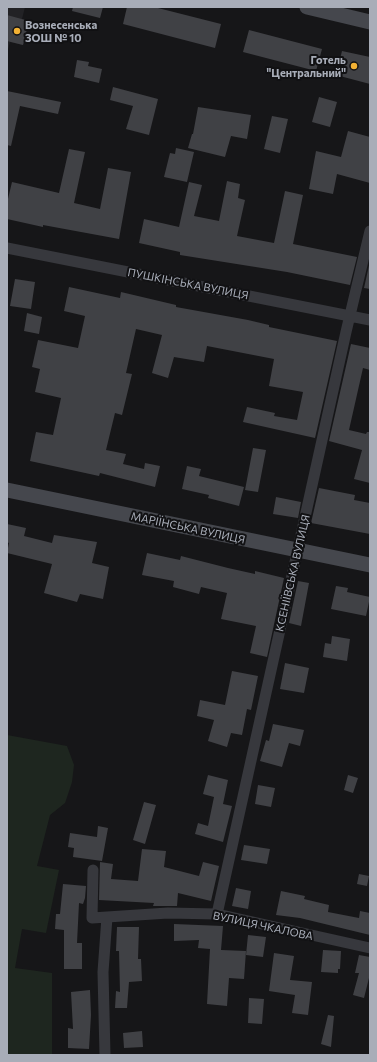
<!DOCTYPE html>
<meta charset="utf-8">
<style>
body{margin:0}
#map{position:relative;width:377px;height:1062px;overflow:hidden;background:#161618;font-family:Commissioner,sans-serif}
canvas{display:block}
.frame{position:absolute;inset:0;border:8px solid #a8adb8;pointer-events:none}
</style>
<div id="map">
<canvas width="377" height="1062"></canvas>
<div class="frame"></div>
</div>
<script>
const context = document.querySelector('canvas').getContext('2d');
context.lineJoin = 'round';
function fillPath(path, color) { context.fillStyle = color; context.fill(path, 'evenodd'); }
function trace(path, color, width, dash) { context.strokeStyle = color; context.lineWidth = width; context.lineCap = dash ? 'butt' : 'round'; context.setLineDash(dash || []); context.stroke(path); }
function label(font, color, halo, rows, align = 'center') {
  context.font = font + ' Commissioner,sans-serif'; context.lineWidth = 4; context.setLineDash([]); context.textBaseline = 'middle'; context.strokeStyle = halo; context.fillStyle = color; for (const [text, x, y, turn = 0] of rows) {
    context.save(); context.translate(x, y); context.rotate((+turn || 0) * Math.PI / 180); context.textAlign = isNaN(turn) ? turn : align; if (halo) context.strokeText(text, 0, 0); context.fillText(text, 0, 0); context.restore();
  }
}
fillPath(new Path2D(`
 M 7,7 L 25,7 L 22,19 L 29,21 L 23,45 L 10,42 L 7,53 Z`), '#222225');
fillPath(new Path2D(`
 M 7,735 L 67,746 L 74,765 L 72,782 L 65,803 L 50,815 L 37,866 L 59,870 L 46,933 L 22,929 L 15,968 L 52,973 L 52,1055 L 7,1055 Z`), '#1e261f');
fillPath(new Path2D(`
 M 73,7 L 103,7 L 100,18 L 72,11 Z
 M 127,7 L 154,7 L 221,24 L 215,48 L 123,24 Z
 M 7,15 L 29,21 L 23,45 L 7,41 Z
 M 249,30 L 322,49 L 316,71 L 243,52 Z
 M 342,51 L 370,57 L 370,84 L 336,75 Z
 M 77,60 L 89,62 L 88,66 L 102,69 L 99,83 L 74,77 Z
 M 113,87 L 158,99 L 149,135 L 126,129 L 133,106 L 110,100 Z
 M 7,91 L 61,102 L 58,114 L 20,106 L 11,146 L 7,145 Z
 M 319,97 L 337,102 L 330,127 L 312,122 Z
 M 198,107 L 251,115 L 247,139 L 231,136 L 225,157 L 188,148 L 192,134 L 193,134 Z
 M 272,116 L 288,119 L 280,153 L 264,149 Z
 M 348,131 L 370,137 L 370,183 L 337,174 L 333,194 L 309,189 L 316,151 L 341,157 Z
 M 176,148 L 194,152 L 187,182 L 164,177 L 170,153 L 175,154 Z
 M 69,149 L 85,152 L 74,203 L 100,209 L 108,168 L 131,172 L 119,239 L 43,225 L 43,227 L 7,219 L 7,203 L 12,182 L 59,193 Z
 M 227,181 L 240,184 L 238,198 L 245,200 L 237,236 L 274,243 L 285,191 L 303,195 L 293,244 L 357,257 L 350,285 L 287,272 L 180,255 L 180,252 L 139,243 L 144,219 L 179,227 L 189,182 L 202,185 L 194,216 L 219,221 Z
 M 370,261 L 370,289 L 364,288 Z
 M 15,279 L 35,282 L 31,309 L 10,306 Z
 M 69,287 L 120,298 L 121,292 L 176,305 L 176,307 L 248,320 L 269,325 L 269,327 L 337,341 L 315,438 L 243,422 L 247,407 L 275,413 L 274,416 L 297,420 L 303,392 L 269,386 L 274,359 L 207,346 L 204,362 L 174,357 L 168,378 L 152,373 L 162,335 L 136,329 L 126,373 L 132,374 L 122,415 L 115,413 L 106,450 L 126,454 L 123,464 L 144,469 L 145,463 L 160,466 L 155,487 L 100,473 L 99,476 L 30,461 L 36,432 L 53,435 L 61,398 L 35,392 L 40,369 L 32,367 L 38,340 L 78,348 L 85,316 L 64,311 Z
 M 27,313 L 42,317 L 39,334 L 24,331 Z
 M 351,344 L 370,348 L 370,370 L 363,368 L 349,430 L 366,434 L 367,432 L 370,432 L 370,483 L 354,479 L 362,450 L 329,441 Z
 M 253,448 L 266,450 L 258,492 L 245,490 Z
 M 187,466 L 201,469 L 199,476 L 244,487 L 239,506 L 208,498 L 209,495 L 182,489 Z
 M 319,488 L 355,495 L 354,500 L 370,503 L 370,534 L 311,523 Z
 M 276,497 L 301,502 L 298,518 L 273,514 Z
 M 7,524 L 26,528 L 24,536 L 52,543 L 54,535 L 97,542 L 92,563 L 109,567 L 103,599 L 80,594 L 77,602 L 44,593 L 52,564 L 7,553 L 9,543 L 7,542 Z
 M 147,553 L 180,560 L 181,556 L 228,568 L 255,574 L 255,571 L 284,578 L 267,657 L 250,653 L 256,626 L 221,619 L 227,593 L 201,587 L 199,594 L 173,587 L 174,581 L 142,575 Z
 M 298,581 L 309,583 L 301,626 L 289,623 Z
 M 336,586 L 348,588 L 347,592 L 370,597 L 366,616 L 331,609 Z
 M 332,636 L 350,639 L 347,661 L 323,657 L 325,643 L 331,644 Z
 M 285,663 L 309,668 L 304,693 L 280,689 Z
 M 232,671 L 258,676 L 251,710 L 247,709 L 242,735 L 231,733 L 227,747 L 208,741 L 214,720 L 197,716 L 200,700 L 225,705 Z
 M 273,724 L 304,730 L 300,746 L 289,743 L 282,767 L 260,761 L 266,740 L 269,741 Z
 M 208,775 L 228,780 L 223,804 L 232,806 L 223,842 L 195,834 L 198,823 L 208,826 L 214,797 L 203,794 Z
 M 348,775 L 358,778 L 353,793 L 344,790 Z
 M 258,785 L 275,788 L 271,807 L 255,804 Z
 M 144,802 L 156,805 L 145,844 L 133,840 Z
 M 98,826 L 108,828 L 102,861 L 73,857 L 74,848 L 68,847 L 70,833 L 97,837 Z
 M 244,845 L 270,849 L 267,864 L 241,860 Z
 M 142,849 L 166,851 L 164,867 L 199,876 L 203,862 L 219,866 L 211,901 L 178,893 L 177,906 L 153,906 L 154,903 L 99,900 L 100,862 L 113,864 L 111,879 L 138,881 Z
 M 359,874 L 369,876 L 367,886 L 357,884 Z
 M 63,884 L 86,886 L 85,898 L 83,904 L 79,903 L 77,943 L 82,943 L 82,969 L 64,969 L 64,930 L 55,929 L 56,914 L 60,914 Z
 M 236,888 L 251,891 L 248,909 L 232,906 Z
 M 281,891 L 305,896 L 304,899 L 329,905 L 328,912 L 359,918 L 360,911 L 370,913 L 370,935 L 300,918 L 276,915 Z
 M 174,924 L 223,926 L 221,950 L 246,951 L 244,979 L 229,978 L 227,1006 L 207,1004 L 210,949 L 198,948 L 199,940 L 174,941 Z
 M 117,927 L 139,927 L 138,959 L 141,959 L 142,981 L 129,982 L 127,1008 L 115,1008 L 116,991 L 120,992 L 119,951 L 116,951 Z
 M 248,935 L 266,937 L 263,957 L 246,955 Z
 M 323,950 L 341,951 L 340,969 L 338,969 L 338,973 L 321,972 Z
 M 274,953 L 294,956 L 290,980 L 312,982 L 308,1015 L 292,1013 L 295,995 L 269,991 Z
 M 359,955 L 370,957 L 370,974 L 364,998 L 353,995 L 359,973 L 355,973 Z
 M 90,990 L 91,1015 L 89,1049 L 68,1048 L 68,1028 L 73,1029 L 71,992 Z
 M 249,998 L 264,999 L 262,1024 L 248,1023 Z
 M 328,1015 L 334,1016 L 331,1047 L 321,1044 Z
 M 142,1031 L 143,1047 L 124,1048 L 123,1033 Z`), '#404145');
trace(new Path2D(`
 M 7,248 L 370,320
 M 93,870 L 92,918 L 107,917 L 103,972 L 105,1055
 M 217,914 L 346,332 L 370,231
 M 107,917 L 168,913 L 217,914 L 370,948`), '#37383d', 11);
trace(new Path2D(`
 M 307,7 L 370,22
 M 7,490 L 370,565`), '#45474d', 15);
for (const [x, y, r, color] of [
 [17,31,4,"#f2b134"],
 [354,66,4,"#f2b134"]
]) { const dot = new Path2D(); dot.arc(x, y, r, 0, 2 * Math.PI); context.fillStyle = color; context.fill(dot); trace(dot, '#111113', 1.5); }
label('bold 11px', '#a8adb8', '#111113', [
 ["Вознесенська",25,25],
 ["ЗОШ № 10",25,38],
 ["Готель",346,60,"right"],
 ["\"Центральний\"",346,73,"right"]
], 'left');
label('11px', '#a8adb8', '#111113', [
 ["ПУШКІНСЬКА ВУЛИЦЯ",188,284,11],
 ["МАРІЇНСЬКА ВУЛИЦЯ",188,528,12],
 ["КСЕНІЇВСЬКА ВУЛИЦЯ",293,573,-77],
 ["ВУЛИЦЯ ЧКАЛОВА",263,926,12]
]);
</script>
